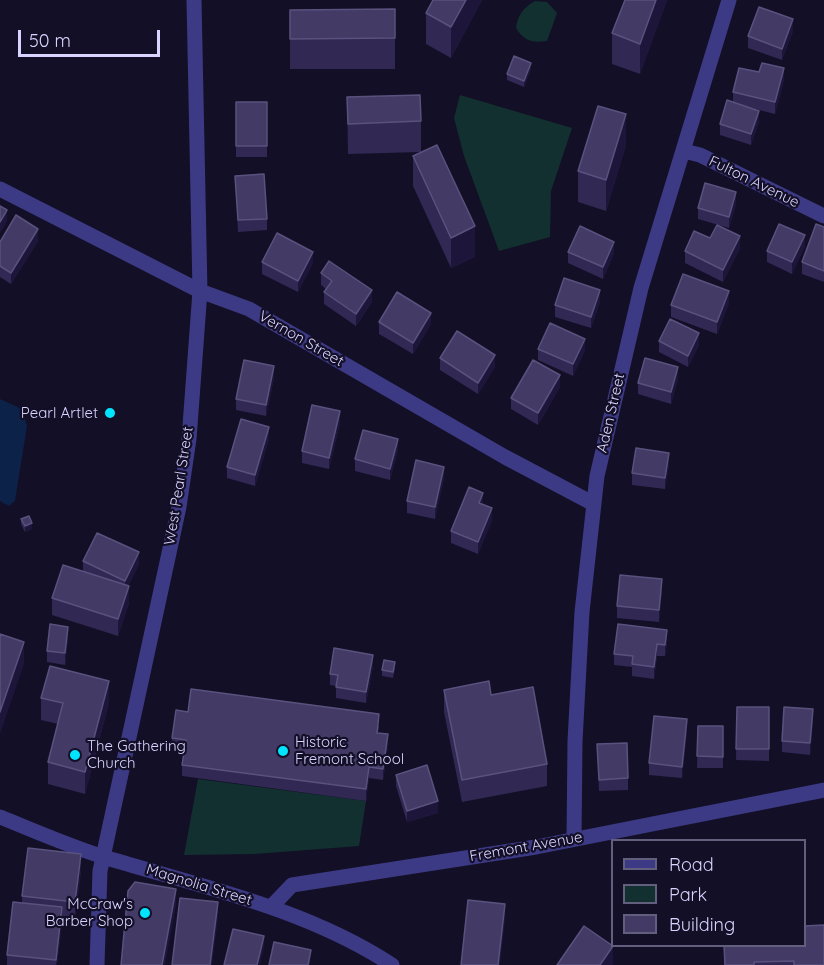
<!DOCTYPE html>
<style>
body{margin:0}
#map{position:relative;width:824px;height:965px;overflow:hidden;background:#130f26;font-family:Quicksand,sans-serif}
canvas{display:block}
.legend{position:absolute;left:611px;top:839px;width:195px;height:108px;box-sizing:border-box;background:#130f26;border:2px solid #625e7d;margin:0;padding:8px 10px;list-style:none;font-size:18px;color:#d9d4ff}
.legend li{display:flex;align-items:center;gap:12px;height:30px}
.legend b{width:30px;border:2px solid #625e7d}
.scale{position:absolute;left:18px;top:30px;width:142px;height:27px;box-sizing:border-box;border:3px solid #d9d4ff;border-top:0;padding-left:8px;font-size:18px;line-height:21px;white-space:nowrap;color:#d9d4ff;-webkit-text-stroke:4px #130f26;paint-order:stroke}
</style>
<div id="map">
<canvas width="824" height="965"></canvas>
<ul class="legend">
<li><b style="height:8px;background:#3d3a85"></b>Road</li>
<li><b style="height:16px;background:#12302f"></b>Park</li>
<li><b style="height:16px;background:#433a66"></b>Building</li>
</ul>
<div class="scale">50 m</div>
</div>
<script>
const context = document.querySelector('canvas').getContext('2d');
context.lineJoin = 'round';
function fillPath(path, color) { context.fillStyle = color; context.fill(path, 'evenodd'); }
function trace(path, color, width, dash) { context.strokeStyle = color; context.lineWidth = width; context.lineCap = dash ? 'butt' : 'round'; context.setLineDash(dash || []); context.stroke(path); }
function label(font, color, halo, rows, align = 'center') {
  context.font = font + ' Quicksand,sans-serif'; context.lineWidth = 4.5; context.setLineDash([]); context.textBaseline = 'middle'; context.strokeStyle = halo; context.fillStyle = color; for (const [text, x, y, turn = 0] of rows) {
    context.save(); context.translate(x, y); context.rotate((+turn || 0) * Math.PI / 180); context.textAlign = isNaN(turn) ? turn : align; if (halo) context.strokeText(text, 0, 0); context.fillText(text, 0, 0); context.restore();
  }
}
fillPath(new Path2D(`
 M 535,1 L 547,2 L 557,13 L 547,41 C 532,43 524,41 516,28 C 518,14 523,8 535,1 Z
 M 460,95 L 572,128 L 551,191 L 550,237 L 499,251 L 464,156 L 454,118 Z
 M 198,779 L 366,801 L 359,846 L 255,854 L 184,855 Z`), '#12302f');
fillPath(new Path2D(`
 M 0,399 L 22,409 L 27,426 L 15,501 L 9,506 L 0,501 Z`), '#0c2248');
trace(new Path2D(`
 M 684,151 L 700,155 L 824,216
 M 0,189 L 200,291 L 249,309 L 505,457 L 594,504
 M 0,817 C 35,831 71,847 107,858 C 203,887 307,909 392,965
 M 574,839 L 575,741 L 582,612 L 597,476 L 641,288 L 729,0
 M 271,907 L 292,885 L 536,847 L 824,790
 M 97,965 L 100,871 L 179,507 L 189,439 L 200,291 L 194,0`), '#3d3a85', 15);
fillPath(new Path2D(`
 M 482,0 L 451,58 L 426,44 L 426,13 Z
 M 625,0 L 667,0 L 640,74 L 612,64 L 612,33 Z
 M 395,9 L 395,69 L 290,69 L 290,10 Z
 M 793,31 L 782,60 L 748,48 L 748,36 Z
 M 531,69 L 524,87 L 507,80 L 507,74 Z
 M 784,80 L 775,114 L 747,107 L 759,122 L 751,145 L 720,135 L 720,124 L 733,102 L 733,92 Z
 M 347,97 L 421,121 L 421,152 L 348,154 Z
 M 236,102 L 267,102 L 267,157 L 236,157 Z
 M 626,145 L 606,211 L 578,202 L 578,171 Z
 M 413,156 L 475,257 L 451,268 L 413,186 Z
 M 235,176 L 267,219 L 267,230 L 238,232 Z
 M 736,204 L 729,228 L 698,219 L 698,208 Z
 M 824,227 L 824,282 L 802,274 L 802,262 Z
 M 710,238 L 740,248 L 723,282 L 685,263 L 685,251 Z
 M 38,241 L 11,284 L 0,277 L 0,242 Z
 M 805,246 L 792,274 L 767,262 L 767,251 Z
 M 568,252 L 614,253 L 603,279 L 568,263 Z
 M 262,262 L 313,263 L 298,292 L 262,274 Z
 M 321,273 L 372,302 L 356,326 L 324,304 L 324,292 L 326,289 L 321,285 Z
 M 600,302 L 591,328 L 555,317 L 555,305 Z
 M 729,303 L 717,334 L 671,317 L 671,305 Z
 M 379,322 L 431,324 L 413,354 L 379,334 Z
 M 659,341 L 699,345 L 688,367 L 659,352 Z
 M 538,349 L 585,350 L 573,376 L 538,360 Z
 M 440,358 L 495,367 L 478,394 L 440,370 Z
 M 274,378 L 266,416 L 236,410 L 236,399 Z
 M 678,379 L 671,404 L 638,394 L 638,383 Z
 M 560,387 L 538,425 L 511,409 L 511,398 Z
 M 340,423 L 329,469 L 302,463 L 302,451 Z
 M 269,439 L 255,486 L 227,478 L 227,467 Z
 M 398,450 L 390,480 L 355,471 L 355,459 Z
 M 669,464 L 665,489 L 632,485 L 632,473 Z
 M 444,478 L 435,519 L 407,513 L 407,501 Z
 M 483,504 L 492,520 L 478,554 L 451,543 L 451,531 Z
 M 21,519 L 32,529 L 25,532 L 21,524 Z
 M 83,561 L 139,564 L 128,586 L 129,603 L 118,636 L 52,615 L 52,598 L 83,572 Z
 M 662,590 L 659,622 L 617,618 L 617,606 Z
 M 68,638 L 65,665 L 47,662 L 47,651 Z
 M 667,642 L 665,656 L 657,656 L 654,679 L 632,676 L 632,667 L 614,665 L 614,654 Z
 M 373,666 L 366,703 L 336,698 L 336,686 L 330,685 L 330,674 Z
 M 395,668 L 393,678 L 382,676 L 382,670 Z
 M 444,690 L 491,695 L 547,764 L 547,786 L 462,802 L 444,712 Z
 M 41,698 L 109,703 L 85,794 L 48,784 L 48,762 L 58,724 L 41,720 Z
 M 737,707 L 769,707 L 769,761 L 736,760 Z
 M 188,712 L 379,726 L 378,733 L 388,746 L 383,780 L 369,778 L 366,801 L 182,776 L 182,765 L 184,751 L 172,750 L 172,738 Z
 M 813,721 L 810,755 L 782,752 L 782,741 Z
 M 698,726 L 723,726 L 723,768 L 697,768 Z
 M 687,731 L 682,778 L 649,775 L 649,763 Z
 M 597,744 L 628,778 L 628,790 L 599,791 Z
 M 396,775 L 438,813 L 407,822 L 396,786 Z
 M 81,871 L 75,919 L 62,918 L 57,965 L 7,965 L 7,955 L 22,903 L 22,896 Z
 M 724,945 L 804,945 L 824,965 L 724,965 Z`), '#312854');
fillPath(new Path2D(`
 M 466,0 L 482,0 L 451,58 L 451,27 Z
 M 656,0 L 667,0 L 640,74 L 640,44 Z
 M 793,19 L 793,31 L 782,60 L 782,49 Z
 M 531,63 L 531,69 L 524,87 L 524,81 Z
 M 784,68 L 784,80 L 775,114 L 775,102 Z
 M 759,111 L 759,122 L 751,145 L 751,134 Z
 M 626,114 L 626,145 L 606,211 L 606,180 Z
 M 736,192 L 736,204 L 729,228 L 729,217 Z
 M 7,210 L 7,222 L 0,233 L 0,222 Z
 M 475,226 L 475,257 L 451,268 L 451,238 Z
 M 38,229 L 38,241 L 11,284 L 11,273 Z
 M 805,235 L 805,246 L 792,274 L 792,262 Z
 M 740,236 L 740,248 L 723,282 L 723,270 Z
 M 614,242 L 614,253 L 603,279 L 603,267 Z
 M 313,252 L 313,263 L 298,292 L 298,281 Z
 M 372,290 L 372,302 L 356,326 L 356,314 Z
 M 600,290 L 600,302 L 591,328 L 591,317 Z
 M 729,291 L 729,303 L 717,334 L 717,322 Z
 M 431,313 L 431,324 L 413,354 L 413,343 Z
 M 699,333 L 699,345 L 688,367 L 688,356 Z
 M 585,339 L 585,350 L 573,376 L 573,364 Z
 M 495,355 L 495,367 L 478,394 L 478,383 Z
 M 274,366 L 274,378 L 266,416 L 266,405 Z
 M 678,367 L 678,379 L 671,404 L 671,392 Z
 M 560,375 L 560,387 L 538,425 L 538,413 Z
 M 340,411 L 340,423 L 329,469 L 329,458 Z
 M 269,427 L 269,439 L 255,486 L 255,475 Z
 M 398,439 L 398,450 L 390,480 L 390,469 Z
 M 669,453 L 669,464 L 665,489 L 665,478 Z
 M 444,467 L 444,478 L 435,519 L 435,507 Z
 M 483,493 L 483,504 L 479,503 Z
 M 492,508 L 492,520 L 478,554 L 478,542 Z
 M 32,523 L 32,529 L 25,532 L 25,526 Z
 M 139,552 L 139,564 L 125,592 L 125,581 Z
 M 662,579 L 662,590 L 659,622 L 659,610 Z
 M 129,586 L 129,603 L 118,636 L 118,619 Z
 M 68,627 L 68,638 L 65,665 L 65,653 Z
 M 667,630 L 667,642 L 665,656 L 665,645 Z
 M 24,642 L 24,664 L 0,734 L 0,712 Z
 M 657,644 L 657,656 L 654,679 L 654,667 Z
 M 373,655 L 373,666 L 366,703 L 366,692 Z
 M 109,681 L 109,703 L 85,794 L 85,772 Z
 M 813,709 L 813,721 L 810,755 L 810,743 Z
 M 687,719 L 687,731 L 682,778 L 682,767 Z
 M 388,734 L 388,746 L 383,780 L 383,769 Z
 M 369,767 L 369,778 L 366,801 L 366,789 Z
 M 438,801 L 438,813 L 407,822 L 407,811 Z
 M 81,854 L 81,871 L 75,919 L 75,902 Z
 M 176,889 L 176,906 L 165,965 L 162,965 Z
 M 218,902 L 218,919 L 212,965 L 210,965 Z
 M 505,904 L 505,921 L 500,965 L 498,965 Z
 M 62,907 L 62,924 L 57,965 L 56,965 Z
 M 264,936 L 264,948 L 260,965 L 257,965 Z
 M 613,946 L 613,965 L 600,965 Z
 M 311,950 L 310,965 L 308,965 Z`), '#1d163a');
const building = new Path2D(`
 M 433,0 L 466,0 L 451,27 L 426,13 Z
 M 625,0 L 656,0 L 640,44 L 612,33 Z
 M 759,7 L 793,19 L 782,49 L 748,36 Z
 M 395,9 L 395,38 L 290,39 L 290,10 Z
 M 514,56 L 531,63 L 524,81 L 507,74 Z
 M 762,63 L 784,68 L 775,102 L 733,92 L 739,68 L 759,72 Z
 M 420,95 L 421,121 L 348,124 L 347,97 Z
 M 727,100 L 759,111 L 751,134 L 720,124 Z
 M 236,102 L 267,102 L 267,146 L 236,146 Z
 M 598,106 L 626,114 L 606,180 L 578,171 Z
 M 437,145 L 475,226 L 451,238 L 413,156 Z
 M 264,174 L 267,219 L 238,220 L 235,176 Z
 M 705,183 L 736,192 L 729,217 L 698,208 Z
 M 0,206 L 7,210 L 0,222 Z
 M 16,215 L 38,229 L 11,273 L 0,266 L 0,242 Z
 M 779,224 L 805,235 L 792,262 L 767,251 Z
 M 816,224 L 824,227 L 824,271 L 802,262 Z
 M 717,225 L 740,236 L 723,270 L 685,251 L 694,231 L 710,238 Z
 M 580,226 L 614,242 L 603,267 L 568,252 Z
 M 277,233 L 313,252 L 298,281 L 262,262 Z
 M 329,261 L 372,290 L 356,314 L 324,292 L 332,281 L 321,273 Z
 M 683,274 L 729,291 L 717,322 L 671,305 Z
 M 564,278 L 600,290 L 591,317 L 555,305 Z
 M 397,292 L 431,313 L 413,343 L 379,322 Z
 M 670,319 L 699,333 L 688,356 L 659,341 Z
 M 550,323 L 585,339 L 573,364 L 538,349 Z
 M 457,331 L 495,355 L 478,383 L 440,358 Z
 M 645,358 L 678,367 L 671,392 L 638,383 Z
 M 244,360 L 274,366 L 266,405 L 236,399 Z
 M 533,360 L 560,375 L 538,413 L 511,398 Z
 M 312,405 L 340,411 L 329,458 L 302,451 Z
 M 241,419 L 269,427 L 255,475 L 227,467 Z
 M 363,430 L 398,439 L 390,469 L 355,459 Z
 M 636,448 L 669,453 L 665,478 L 632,473 Z
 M 416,460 L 444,467 L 435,507 L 407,501 Z
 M 469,487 L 483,493 L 479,503 L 492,508 L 478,542 L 451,531 Z
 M 29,516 L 32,523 L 25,526 L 21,519 Z
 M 97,533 L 139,552 L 125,581 L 83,561 Z
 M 63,565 L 129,586 L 118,619 L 52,598 Z
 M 620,575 L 662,579 L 659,610 L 617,606 Z
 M 50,624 L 68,627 L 65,653 L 47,651 Z
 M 618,624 L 667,630 L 665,645 L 657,644 L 654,667 L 632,664 L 633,656 L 614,654 Z
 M 0,634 L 24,642 L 0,712 Z
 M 334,648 L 373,655 L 366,692 L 336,687 L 338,675 L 330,674 Z
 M 384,660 L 395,662 L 393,672 L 382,670 Z
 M 50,666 L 109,681 L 85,772 L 48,762 L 63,703 L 41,698 Z
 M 489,681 L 491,695 L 533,687 L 547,764 L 462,780 L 444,690 Z
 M 191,689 L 379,714 L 377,733 L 388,734 L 383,769 L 369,767 L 366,789 L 182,765 L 186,740 L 172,738 L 176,710 L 188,712 Z
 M 737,707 L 769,707 L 769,749 L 736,749 Z
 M 784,707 L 813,709 L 810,743 L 782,741 Z
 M 654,716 L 687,719 L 682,767 L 649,763 Z
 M 698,726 L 723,726 L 723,757 L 697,756 Z
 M 627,743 L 628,778 L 599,780 L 597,744 Z
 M 427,765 L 438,801 L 407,811 L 396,775 Z
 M 28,848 L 81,854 L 75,902 L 22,896 Z
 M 135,882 L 176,889 L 162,965 L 121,965 L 128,891 Z
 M 180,898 L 218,902 L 210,965 L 172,965 Z
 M 468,900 L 505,904 L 498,965 L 461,965 Z
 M 13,902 L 62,907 L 56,960 L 7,955 Z
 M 824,925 L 824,965 L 794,965 L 794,961 L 754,962 L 754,965 L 725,965 L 724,945 L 804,945 L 804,926 Z
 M 584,926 L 613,946 L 600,965 L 557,965 Z
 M 233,929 L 264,936 L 257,965 L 224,965 Z
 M 274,942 L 311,950 L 308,965 L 269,965 Z`);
fillPath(building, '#433a66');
trace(building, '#5a527e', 1.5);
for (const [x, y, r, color] of [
 [110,413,6,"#00e5ff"],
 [283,751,6,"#00e5ff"],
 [75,755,6,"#00e5ff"],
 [145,913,6,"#00e5ff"]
]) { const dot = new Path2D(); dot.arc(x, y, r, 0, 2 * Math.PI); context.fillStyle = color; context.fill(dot); trace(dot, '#130f26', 2); }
label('15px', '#d9d4ff', '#130f26', [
 ["Fulton Avenue",754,182,26],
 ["Vernon Street",301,339,30],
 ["Aden Street",611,413,-77],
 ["West Pearl Street",179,486,-81],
 ["Fremont Avenue",526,847,-10],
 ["Magnolia Street",199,885,17]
]);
label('15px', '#d9d4ff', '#130f26', [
 ["Pearl Artlet",98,413],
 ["Historic",295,742,"left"],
 ["Fremont School",295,759,"left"],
 ["The Gathering",87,746,"left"],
 ["Church",87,763,"left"],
 ["McCraw's",133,904],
 ["Barber Shop",133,921]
], 'right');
</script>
